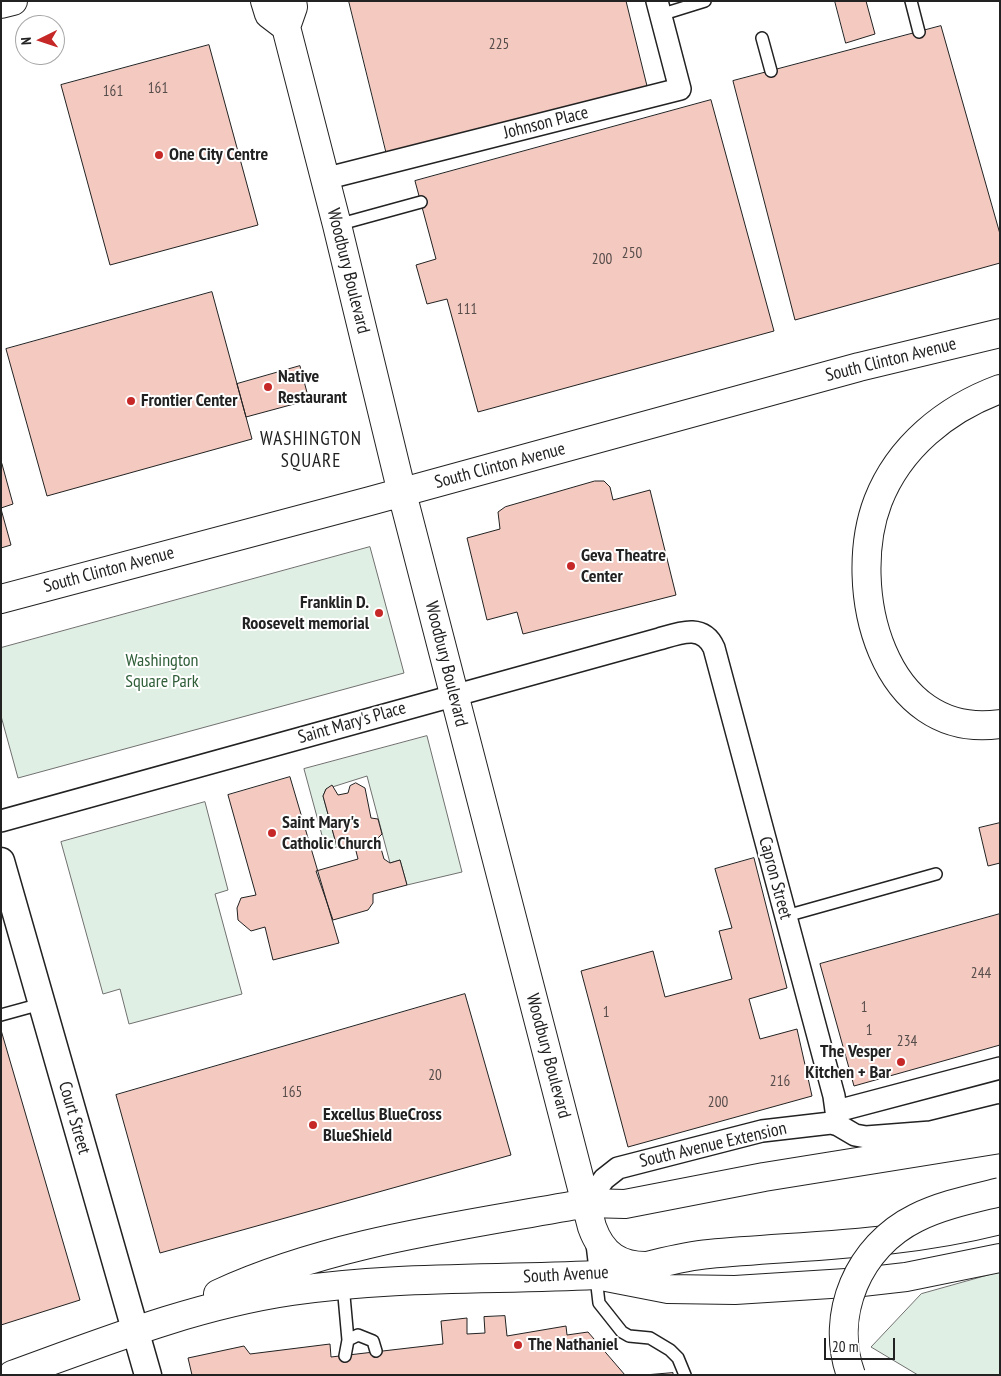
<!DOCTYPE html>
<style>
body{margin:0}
#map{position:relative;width:1001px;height:1376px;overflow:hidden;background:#fff;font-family:"PT Sans Narrow",sans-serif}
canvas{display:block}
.frame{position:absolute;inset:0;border:2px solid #222;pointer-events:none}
.north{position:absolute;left:15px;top:15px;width:50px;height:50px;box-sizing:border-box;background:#fff;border:1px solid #a7a7a7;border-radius:50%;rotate:266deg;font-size:14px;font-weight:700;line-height:20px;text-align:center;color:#222}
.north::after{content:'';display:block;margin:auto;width:18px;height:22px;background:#c62828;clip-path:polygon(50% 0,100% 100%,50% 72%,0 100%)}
.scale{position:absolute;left:824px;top:1338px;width:71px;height:22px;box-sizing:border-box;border:2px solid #222;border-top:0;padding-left:6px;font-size:15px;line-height:18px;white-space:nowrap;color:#222;-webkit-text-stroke:4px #fff;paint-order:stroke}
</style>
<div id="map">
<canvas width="1001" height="1376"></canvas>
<div class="frame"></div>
<div class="north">N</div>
<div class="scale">20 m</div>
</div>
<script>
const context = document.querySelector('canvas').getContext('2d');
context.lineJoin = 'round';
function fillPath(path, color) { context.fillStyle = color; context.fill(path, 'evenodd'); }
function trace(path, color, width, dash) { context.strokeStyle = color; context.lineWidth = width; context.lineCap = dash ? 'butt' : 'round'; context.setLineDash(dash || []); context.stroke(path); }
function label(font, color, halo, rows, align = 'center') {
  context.font = font + ' "PT Sans Narrow",sans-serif'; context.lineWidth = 4; context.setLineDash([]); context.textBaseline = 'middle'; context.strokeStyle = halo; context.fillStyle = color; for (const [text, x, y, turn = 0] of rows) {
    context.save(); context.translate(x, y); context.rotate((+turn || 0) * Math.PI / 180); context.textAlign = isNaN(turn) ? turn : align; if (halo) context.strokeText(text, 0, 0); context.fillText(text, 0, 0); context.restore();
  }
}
const green = new Path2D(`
 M 370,547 L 404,673 L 18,778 L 1,716 L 1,648 Z
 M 427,736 L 462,872 L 407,885 L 400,860 L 390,863 L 367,776 L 326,789 L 323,796 L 337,847 L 326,850 L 304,769 Z
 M 205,802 L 228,890 L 215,894 L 242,994 L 129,1024 L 120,989 L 103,994 L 61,842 Z
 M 1000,1272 L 1000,1375 L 918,1375 L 871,1347 L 921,1294 Z`);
fillPath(green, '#e0efe3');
trace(green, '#6f6f6f', 1);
const building = new Path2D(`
 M 349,1 L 626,1 L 648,90 L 387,155 Z
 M 835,1 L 866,1 L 875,34 L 846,43 Z
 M 941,26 L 1000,234 L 1000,263 L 795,320 L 733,81 Z
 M 209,45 L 258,225 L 110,265 L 61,85 Z
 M 711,100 L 774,331 L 478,412 L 447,299 L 427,304 L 416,265 L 436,259 L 415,181 Z
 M 212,292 L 252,439 L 47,496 L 6,349 Z
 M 300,366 L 309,400 L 246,417 L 237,384 Z
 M 2,464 L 13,504 L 1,508 L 1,465 Z
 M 595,481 L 604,481 L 610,487 L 613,500 L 650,490 L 676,595 L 523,634 L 517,612 L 487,620 L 467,538 L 500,529 L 498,512 L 505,507 Z
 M 1,509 L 11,545 L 1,548 Z
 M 290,777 L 339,943 L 273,960 L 265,927 L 251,931 L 238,920 L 237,908 L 241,898 L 256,895 L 228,795 Z
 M 356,783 L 365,788 L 371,818 L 378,819 L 382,834 L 378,838 L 384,859 L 390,863 L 400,860 L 407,885 L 373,894 L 373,903 L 368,910 L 333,920 L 316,871 L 358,859 L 354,843 L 337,847 L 323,796 L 326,789 L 332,785 L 338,795 L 348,793 L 350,786 Z
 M 1000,823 L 1000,863 L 988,866 L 979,828 Z
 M 754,858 L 787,988 L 749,999 L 760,1039 L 797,1029 L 812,1096 L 628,1147 L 581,971 L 653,951 L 665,997 L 732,979 L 719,931 L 732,928 L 715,869 Z
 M 1000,914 L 1000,1045 L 854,1086 L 820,964 Z
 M 465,994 L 511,1155 L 160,1253 L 116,1095 Z
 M 1,1030 L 80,1300 L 1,1325 Z
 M 505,1316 L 507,1336 L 566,1326 L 567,1335 L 588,1332 L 625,1375 L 192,1375 L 188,1358 L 244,1346 L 250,1354 L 330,1344 L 331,1357 L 443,1344 L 441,1321 L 467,1318 L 467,1334 L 485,1333 L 484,1317 Z
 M 673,1373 L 673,1375 L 645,1375 Z`);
fillPath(building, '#f3c9c0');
trace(building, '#222', 1);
const service = new Path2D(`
 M 911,1 L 919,32
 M 660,15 L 705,1
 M 762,38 L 771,71
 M 337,225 L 421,202
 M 786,916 L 936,874
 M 1,1015 L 41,1004
 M 592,1244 L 599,1303 L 622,1332 L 629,1336 L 650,1338 L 670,1350 L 678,1358 L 685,1375
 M 343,1285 L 348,1340
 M 345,1356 L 348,1340 L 358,1335 L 373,1341 L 376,1351`);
const minor = new Path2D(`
 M 324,179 L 680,89 L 657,1
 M 1,821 L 659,639 C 679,633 703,623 714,648 L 834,1096 L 838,1125
 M 837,1111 L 1000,1068
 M 587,1203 L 604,1179 L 618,1168 L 762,1131 L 831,1123 L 838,1125 L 855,1135 L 866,1137 L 931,1132 L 1000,1115`);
const tertiary = new Path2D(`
 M 1,861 L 148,1375`);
const secondary = new Path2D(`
 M 1,4 L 13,1`);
const primary = new Path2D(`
 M 265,1 L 269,14 L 286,27
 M 292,1 L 293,7 L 286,27 L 337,225 L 402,493 L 592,1227 C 602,1255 620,1267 649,1266
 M 1000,389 C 946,409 899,447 878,501 C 845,587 882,741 1000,724
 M 1,599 L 370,501 L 859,367 L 1000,333
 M 218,1294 C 333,1241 463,1226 587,1203
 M 12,1375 C 103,1342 196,1305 292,1291 C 393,1276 494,1280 595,1275 C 634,1273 670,1257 709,1254 C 810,1245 901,1245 1000,1220`);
const motorway = new Path2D(`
 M 587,1203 L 625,1204 L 764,1177 L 1000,1139
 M 596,1275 L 668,1289 L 735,1290 L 862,1282 L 906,1277 L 1000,1258`);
trace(service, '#222', 14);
trace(minor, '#222', 24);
trace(tertiary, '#222', 29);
trace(secondary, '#222', 30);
trace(primary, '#222', 30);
trace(motorway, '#222', 30);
trace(service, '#fff', 11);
trace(minor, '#fff', 21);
trace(tertiary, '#fff', 26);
trace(secondary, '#fff', 28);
trace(primary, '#fff', 28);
trace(motorway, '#fff', 28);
const motorwayBridge = new Path2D(`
 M 851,1375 C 829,1314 859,1246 916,1218 C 942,1205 972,1199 1000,1192`);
trace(motorwayBridge, '#222', 30, []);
trace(motorwayBridge, '#fff', 28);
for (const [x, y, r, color] of [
 [159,155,5,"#c62828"],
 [268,387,5,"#c62828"],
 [131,401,5,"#c62828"],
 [571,566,5,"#c62828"],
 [379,613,5,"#c62828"],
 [272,833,5,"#c62828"],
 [901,1062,5,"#c62828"],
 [313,1125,5,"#c62828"],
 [518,1345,5,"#c62828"]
]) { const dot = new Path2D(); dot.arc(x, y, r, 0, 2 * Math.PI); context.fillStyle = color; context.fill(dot); trace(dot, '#fff', 2); }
label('15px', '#564c4a', null, [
 ["225",499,45],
 ["161",158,89],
 ["161",113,92],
 ["250",632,254],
 ["200",602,260],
 ["111",467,310],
 ["244",981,974],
 ["1",864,1008],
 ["1",606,1013],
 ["1",869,1031],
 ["234",907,1042],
 ["20",435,1076],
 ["216",780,1082],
 ["165",292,1093],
 ["200",718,1103]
]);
label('18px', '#222', '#fff', [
 ["Johnson Place",546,123,-14],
 ["Woodbury Boulevard",348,271,76],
 ["South Clinton Avenue",891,360,-14],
 ["South Clinton Avenue",500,466,-15],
 ["South Clinton Avenue",109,570,-15],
 ["Woodbury Boulevard",446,664,76],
 ["Saint Mary's Place",352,723,-16],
 ["Capron Street",775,878,75],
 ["Woodbury Boulevard",548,1056,75],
 ["Court Street",74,1118,74],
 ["South Avenue Extension",713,1145,-13],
 ["South Avenue",566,1275,-3]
]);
label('bold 18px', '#222', '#fff', [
 ["One City Centre",169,155],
 ["Native",278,377],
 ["Restaurant",278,398],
 ["Frontier Center",141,401],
 ["Geva Theatre",581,556],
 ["Center",581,577],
 ["Franklin D.",369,603,"right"],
 ["Roosevelt memorial",369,624,"right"],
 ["Saint Mary's",282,823],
 ["Catholic Church",282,844],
 ["The Vesper",891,1052,"right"],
 ["Kitchen + Bar",891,1073,"right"],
 ["Excellus BlueCross",323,1115],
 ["BlueShield",323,1136],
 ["The Nathaniel",528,1345]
], 'left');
label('18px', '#2f5e38', '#fff', [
 ["Washington",162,661],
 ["Square Park",162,682]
]);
context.letterSpacing = '1px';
label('19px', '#222', '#fff', [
 ["WASHINGTON",311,440],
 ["SQUARE",311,462]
]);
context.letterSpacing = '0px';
</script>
